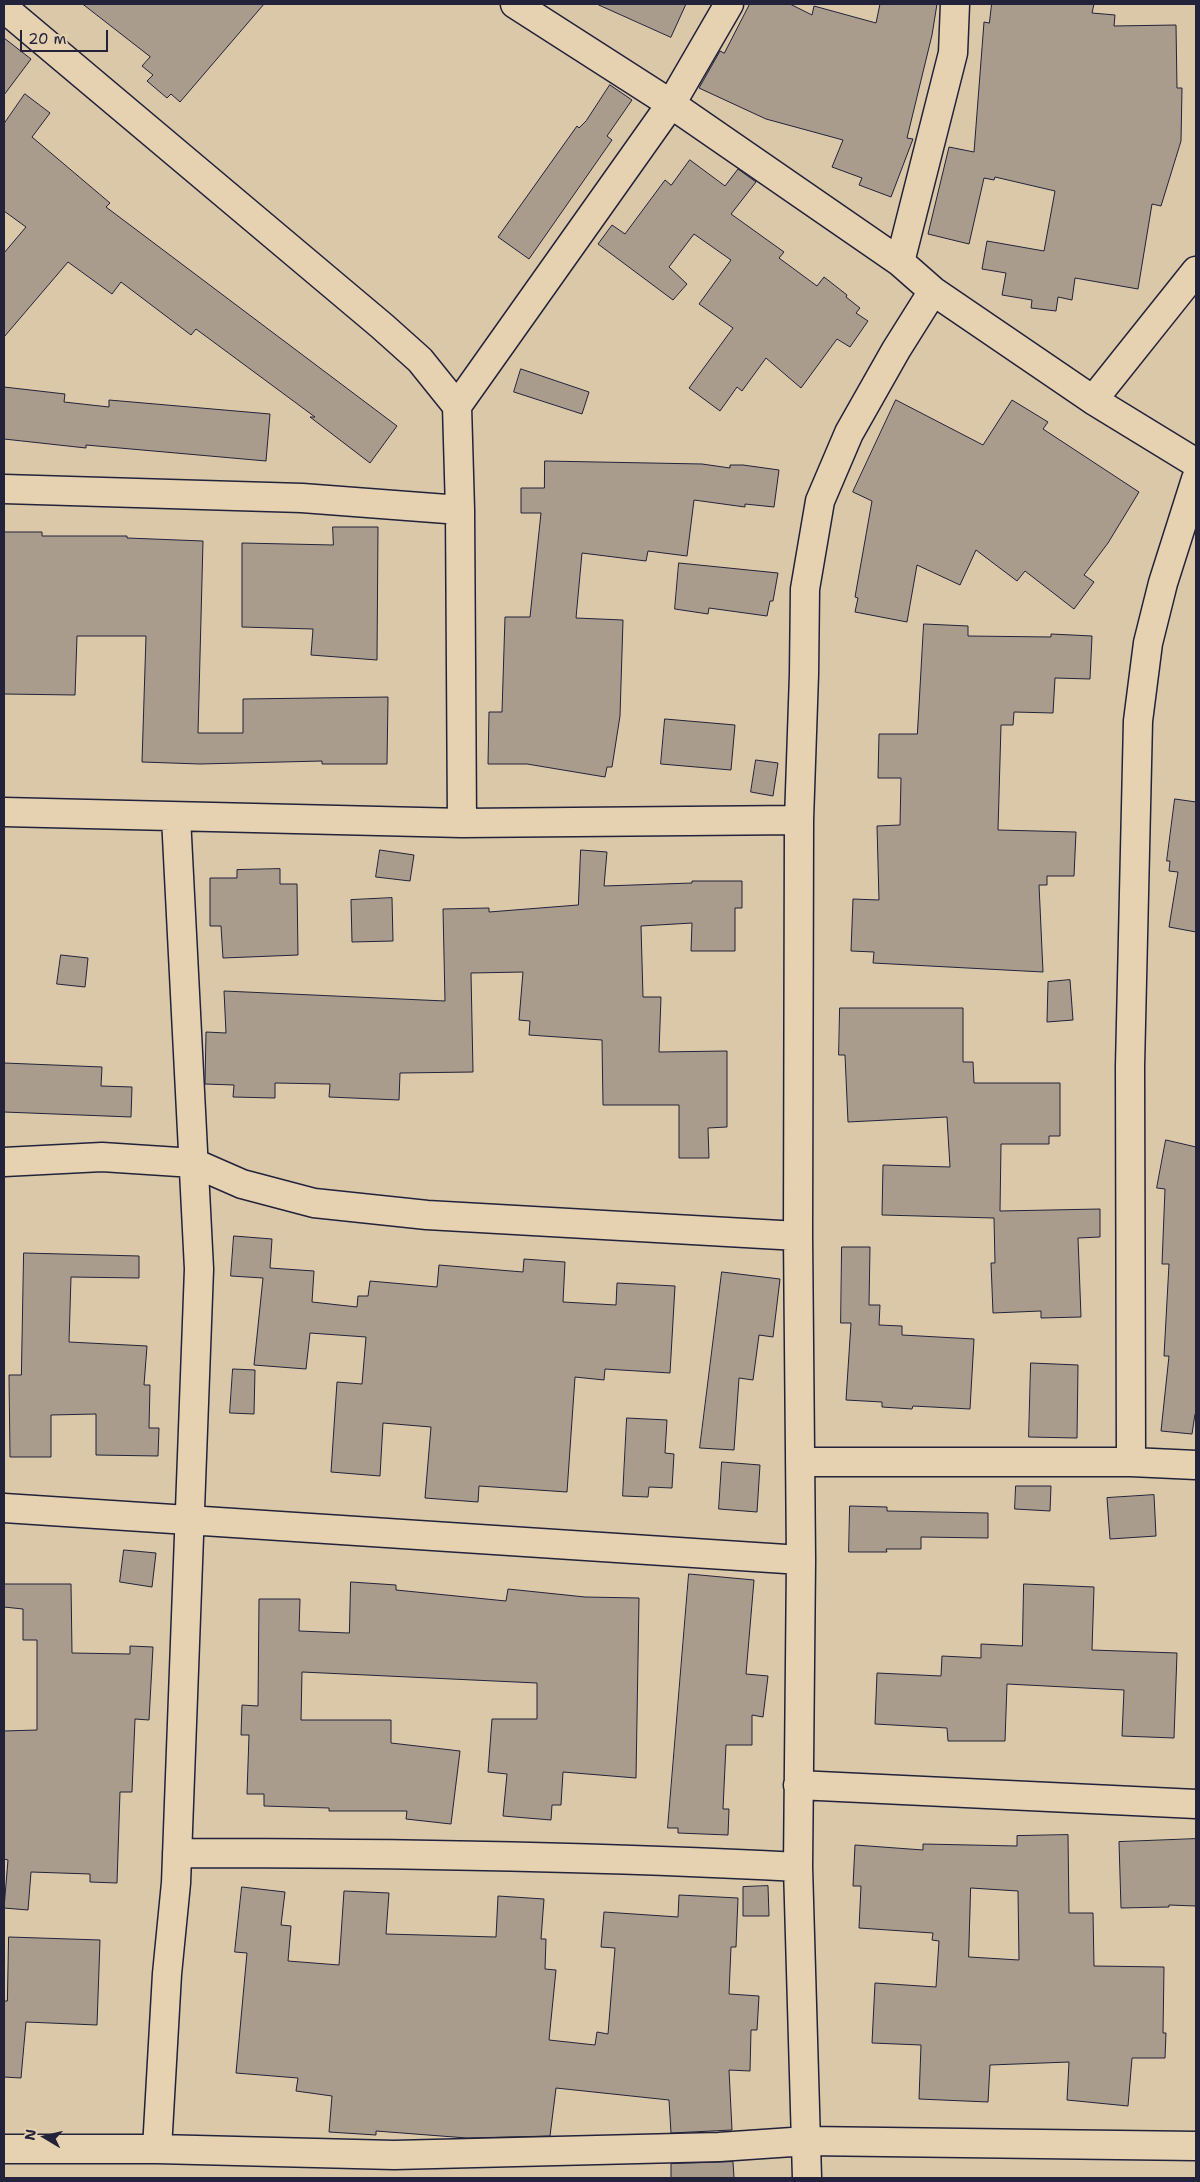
<!DOCTYPE html>
<style>
body{margin:0}
#map{position:relative;width:1200px;height:2182px;overflow:hidden;background:#dac8a9;font-family:"Shantell Sans",sans-serif}
canvas{display:block}
.frame{position:absolute;inset:0;border:5px solid #22223b;pointer-events:none}
.north{position:absolute;left:20px;top:2112px;width:50px;height:50px;-webkit-text-stroke:4px #e6d2b0;paint-order:stroke;rotate:279deg;font-size:14px;font-weight:700;line-height:20px;text-align:center;color:#22223b}
.north::after{content:'';display:block;margin:auto;width:18px;height:22px;background:#22223b;clip-path:polygon(50% 0,100% 100%,50% 72%,0 100%)}
.scale{position:absolute;left:20px;top:30px;width:88px;height:22px;box-sizing:border-box;border:2px solid #22223b;border-top:0;padding-left:6px;font-size:15px;line-height:18px;white-space:nowrap;color:#22223b;-webkit-text-stroke:4px #e6d2b0;paint-order:stroke}
</style>
<div id="map">
<canvas width="1200" height="2182"></canvas>
<div class="frame"></div>
<div class="north">N</div>
<div class="scale">20 m</div>
</div>
<script>
const context = document.querySelector('canvas').getContext('2d');
context.lineJoin = 'round';
function fillPath(path, color) { context.fillStyle = color; context.fill(path, 'evenodd'); }
function trace(path, color, width, dash) { context.strokeStyle = color; context.lineWidth = width; context.lineCap = dash ? 'butt' : 'round'; context.setLineDash(dash || []); context.stroke(path); }
const building = new Path2D(`
 M 83,4 L 264,4 L 180,102 L 171,94 L 167,98 L 147,81 L 153,75 L 142,66 L 150,57 Z
 M 597,4 L 686,4 L 671,37 Z
 M 750,4 L 790,4 L 812,15 L 814,6 L 876,23 L 880,4 L 937,4 L 932,35 L 907,138 L 913,139 L 891,197 L 859,185 L 862,178 L 832,167 L 843,140 L 766,119 L 699,88 L 720,51 L 724,53 Z
 M 992,4 L 1094,4 L 1092,13 L 1115,15 L 1114,26 L 1176,25 L 1177,88 L 1182,88 L 1181,141 L 1161,206 L 1152,204 L 1138,289 L 1075,278 L 1072,300 L 1058,297 L 1056,311 L 1031,308 L 1032,300 L 1002,295 L 1006,273 L 982,269 L 987,241 L 1044,251 L 1055,191 L 995,177 L 994,180 L 984,178 L 969,244 L 928,234 L 949,147 L 974,152 L 984,22 L 989,23 Z
 M 4,38 L 31,59 L 4,95 Z
 M 610,85 L 632,100 L 607,136 L 612,140 L 529,259 L 498,237 L 577,126 L 579,128 L 586,121 Z
 M 25,94 L 50,113 L 32,137 L 110,203 L 106,207 L 397,426 L 370,463 L 310,417 L 315,417 L 196,329 L 191,335 L 121,282 L 112,294 L 68,262 L 4,337 L 4,253 L 26,227 L 4,211 L 4,124 Z
 M 690,160 L 725,186 L 738,169 L 756,182 L 731,214 L 784,252 L 779,258 L 817,286 L 824,277 L 847,295 L 846,297 L 860,308 L 856,313 L 868,321 L 850,347 L 837,339 L 801,388 L 766,358 L 742,391 L 737,387 L 720,411 L 689,388 L 733,328 L 699,304 L 731,260 L 694,234 L 669,267 L 687,284 L 673,300 L 598,244 L 612,225 L 625,234 L 665,180 L 671,185 Z
 M 521,369 L 589,392 L 582,414 L 514,392 Z
 M 4,387 L 65,394 L 64,402 L 109,407 L 109,400 L 270,414 L 266,461 L 86,445 L 86,448 L 4,439 Z
 M 896,400 L 983,445 L 1012,400 L 1048,422 L 1043,429 L 1139,492 L 1108,543 L 1084,575 L 1094,582 L 1074,609 L 1025,571 L 1017,581 L 976,550 L 960,585 L 917,565 L 907,622 L 855,612 L 858,598 L 855,597 L 872,501 L 853,492 Z
 M 545,461 L 702,464 L 730,468 L 730,465 L 743,465 L 779,470 L 774,507 L 745,504 L 745,507 L 694,500 L 687,556 L 648,551 L 646,561 L 582,553 L 576,618 L 623,620 L 620,716 L 612,767 L 607,767 L 605,777 L 527,764 L 488,764 L 489,712 L 502,712 L 505,617 L 530,617 L 541,513 L 521,513 L 521,488 L 544,488 Z
 M 333,527 L 378,527 L 377,660 L 311,655 L 313,629 L 242,627 L 242,543 L 333,545 Z
 M 4,532 L 42,532 L 42,536 L 127,536 L 127,538 L 203,541 L 198,733 L 243,733 L 243,699 L 388,697 L 387,764 L 322,764 L 322,761 L 200,764 L 142,762 L 146,636 L 77,636 L 75,695 L 4,694 Z
 M 679,563 L 778,573 L 773,601 L 770,601 L 767,616 L 709,608 L 708,614 L 675,609 Z
 M 924,624 L 968,626 L 968,636 L 1051,637 L 1051,634 L 1092,636 L 1090,679 L 1055,678 L 1053,713 L 1014,712 L 1013,725 L 1001,725 L 998,830 L 1076,832 L 1074,876 L 1047,876 L 1047,885 L 1039,885 L 1043,972 L 873,963 L 874,952 L 851,951 L 853,899 L 879,900 L 877,826 L 900,825 L 901,778 L 878,778 L 879,734 L 917,734 Z
 M 665,719 L 735,725 L 731,770 L 661,764 Z
 M 756,760 L 778,763 L 773,796 L 751,792 Z
 M 1175,799 L 1196,802 L 1196,932 L 1169,927 L 1178,872 L 1169,871 L 1170,861 L 1167,861 Z
 M 380,850 L 414,855 L 410,881 L 376,877 Z
 M 581,850 L 607,852 L 604,886 L 692,883 L 692,881 L 742,881 L 742,908 L 735,908 L 735,951 L 691,951 L 692,923 L 641,926 L 643,997 L 661,997 L 659,1052 L 727,1051 L 727,1127 L 708,1128 L 709,1158 L 679,1158 L 679,1105 L 603,1105 L 602,1040 L 529,1035 L 530,1021 L 519,1020 L 523,972 L 471,973 L 473,1072 L 400,1073 L 399,1100 L 329,1097 L 330,1084 L 275,1083 L 275,1098 L 233,1097 L 234,1085 L 205,1084 L 206,1032 L 226,1033 L 224,991 L 445,1001 L 443,909 L 489,908 L 489,912 L 578,905 Z
 M 280,869 L 280,884 L 297,884 L 298,955 L 223,958 L 221,926 L 210,926 L 210,878 L 237,878 L 237,870 Z
 M 392,898 L 393,941 L 352,942 L 351,900 Z
 M 61,955 L 88,958 L 85,987 L 57,984 Z
 M 1070,980 L 1073,1020 L 1047,1022 L 1048,982 Z
 M 840,1008 L 963,1008 L 963,1062 L 973,1062 L 974,1083 L 1060,1083 L 1060,1136 L 1049,1136 L 1049,1144 L 1001,1144 L 1000,1211 L 1100,1209 L 1100,1237 L 1078,1238 L 1081,1317 L 1041,1318 L 1041,1311 L 993,1313 L 991,1263 L 995,1263 L 994,1218 L 882,1215 L 883,1165 L 950,1167 L 947,1117 L 848,1122 L 845,1055 L 839,1055 Z
 M 4,1063 L 102,1067 L 101,1086 L 132,1087 L 131,1117 L 4,1112 Z
 M 1166,1140 L 1196,1147 L 1196,1415 L 1195,1414 L 1192,1434 L 1161,1431 L 1169,1356 L 1164,1356 L 1169,1264 L 1162,1264 L 1165,1189 L 1157,1188 Z
 M 234,1236 L 272,1239 L 270,1268 L 314,1271 L 312,1302 L 357,1307 L 358,1296 L 368,1296 L 370,1281 L 437,1287 L 439,1265 L 523,1272 L 524,1259 L 565,1262 L 563,1302 L 616,1305 L 617,1283 L 675,1286 L 670,1373 L 605,1369 L 604,1380 L 575,1377 L 567,1492 L 479,1486 L 478,1502 L 425,1498 L 431,1427 L 383,1423 L 380,1476 L 331,1472 L 337,1382 L 362,1384 L 366,1337 L 310,1333 L 306,1369 L 254,1365 L 263,1278 L 231,1276 Z
 M 842,1247 L 870,1247 L 869,1305 L 880,1305 L 879,1325 L 902,1326 L 902,1335 L 974,1339 L 970,1409 L 913,1406 L 912,1409 L 882,1407 L 882,1402 L 846,1400 L 851,1323 L 841,1323 Z
 M 24,1253 L 139,1256 L 139,1278 L 71,1277 L 69,1342 L 147,1346 L 144,1385 L 150,1385 L 149,1428 L 159,1428 L 158,1456 L 96,1455 L 96,1414 L 51,1415 L 51,1457 L 10,1457 L 9,1375 L 21,1375 Z
 M 722,1272 L 780,1279 L 773,1337 L 759,1335 L 753,1380 L 739,1378 L 734,1450 L 700,1448 Z
 M 1031,1363 L 1078,1365 L 1077,1438 L 1029,1437 Z
 M 233,1369 L 255,1370 L 254,1414 L 230,1413 Z
 M 627,1418 L 667,1420 L 665,1453 L 674,1454 L 672,1488 L 649,1487 L 648,1497 L 623,1496 Z
 M 722,1462 L 760,1465 L 757,1512 L 719,1509 Z
 M 1016,1486 L 1051,1486 L 1050,1511 L 1015,1509 Z
 M 1154,1495 L 1156,1536 L 1110,1539 L 1107,1498 Z
 M 850,1506 L 887,1507 L 887,1511 L 988,1513 L 988,1538 L 921,1537 L 921,1549 L 886,1549 L 887,1552 L 849,1552 Z
 M 124,1550 L 156,1553 L 152,1587 L 120,1582 Z
 M 689,1574 L 754,1580 L 746,1674 L 768,1676 L 763,1717 L 752,1715 L 752,1745 L 726,1745 L 723,1809 L 729,1809 L 728,1835 L 678,1833 L 678,1828 L 668,1828 Z
 M 351,1582 L 396,1585 L 396,1590 L 506,1601 L 508,1589 L 585,1597 L 639,1598 L 636,1778 L 563,1772 L 561,1805 L 552,1805 L 551,1820 L 503,1816 L 507,1774 L 488,1772 L 492,1719 L 537,1719 L 537,1683 L 302,1672 L 301,1720 L 391,1720 L 391,1743 L 460,1751 L 451,1824 L 406,1819 L 407,1811 L 329,1811 L 329,1808 L 264,1806 L 264,1794 L 247,1794 L 249,1735 L 241,1735 L 242,1705 L 258,1706 L 259,1599 L 300,1599 L 299,1631 L 349,1633 Z
 M 4,1584 L 71,1584 L 72,1653 L 130,1654 L 130,1646 L 153,1647 L 149,1720 L 135,1719 L 132,1792 L 120,1792 L 117,1883 L 90,1882 L 90,1874 L 31,1872 L 28,1910 L 4,1908 L 8,1860 L 4,1859 L 4,1731 L 37,1730 L 37,1640 L 23,1640 L 23,1609 L 4,1607 Z
 M 1024,1584 L 1094,1587 L 1092,1650 L 1177,1653 L 1174,1738 L 1122,1736 L 1124,1690 L 1007,1684 L 1005,1741 L 948,1741 L 947,1728 L 875,1724 L 877,1673 L 941,1676 L 942,1656 L 981,1658 L 981,1644 L 1022,1646 Z
 M 1068,1835 L 1069,1913 L 1093,1913 L 1094,1966 L 1164,1967 L 1163,2033 L 1166,2033 L 1165,2058 L 1132,2058 L 1128,2106 L 1067,2100 L 1069,2062 L 990,2065 L 988,2102 L 919,2099 L 921,2045 L 872,2043 L 875,1983 L 936,1987 L 939,1941 L 932,1940 L 933,1933 L 859,1928 L 861,1886 L 853,1886 L 855,1845 L 923,1850 L 923,1844 L 1017,1846 L 1017,1836 ZM 971,1888 L 1018,1891 L 1019,1960 L 969,1957 Z
 M 1196,1839 L 1196,1906 L 1169,1905 L 1169,1907 L 1121,1908 L 1119,1842 Z
 M 768,1886 L 769,1916 L 743,1916 L 743,1887 Z
 M 242,1887 L 285,1892 L 281,1925 L 291,1926 L 288,1961 L 339,1965 L 344,1891 L 389,1893 L 386,1934 L 496,1937 L 498,1896 L 544,1899 L 541,1939 L 546,1939 L 545,1969 L 556,1970 L 549,2040 L 595,2045 L 597,2032 L 608,2034 L 615,1948 L 601,1947 L 604,1912 L 678,1917 L 679,1895 L 738,1898 L 736,1947 L 731,1947 L 729,1994 L 759,1996 L 757,2030 L 751,2030 L 750,2071 L 729,2070 L 732,2130 L 671,2133 L 669,2100 L 556,2088 L 550,2136 L 467,2138 L 376,2131 L 376,2135 L 329,2132 L 332,2096 L 296,2091 L 298,2078 L 236,2073 L 247,1953 L 235,1952 Z
 M 9,1937 L 100,1940 L 97,2025 L 26,2022 L 21,2078 L 4,2077 L 4,2001 L 7,2001 Z
 M 733,2162 L 734,2178 L 671,2178 L 671,2164 Z`);
fillPath(building, '#a99c8c');
trace(building, '#22223b', 1);
const minor = new Path2D(`
 M 515,4 L 671,104 L 900,262 L 933,291 L 1093,400 L 1196,463
 M 4,8 L 382,326 L 420,360 L 457,406 L 460,510 L 462,823
 M 900,262 L 953,53 L 955,4
 M 1093,400 L 1196,271
 M 457,406 L 671,104 L 729,4
 M 4,489 L 302,498 L 460,510
 M 4,812 L 462,823 L 799,820
 M 4,1162 L 102,1157 L 194,1163 L 242,1184 L 314,1203 L 427,1215 L 798,1236
 M 800,1462 L 1131,1462 L 1196,1465
 M 1131,1462 L 1130,1066 L 1138,721 L 1148,643 L 1163,583 L 1196,479
 M 4,1508 L 801,1560
 M 798,1785 L 1196,1804
 M 177,1853 C 384,1853 591,1856 798,1867
 M 4,2149 L 157,2149 L 394,2155 L 719,2147 L 807,2141 L 1196,2146
 M 157,2149 L 167,1974 L 176,1883 L 199,1269 L 176,817
 M 807,2178 L 798,1867 L 801,1560 L 798,1236 L 799,820 L 804,674 L 805,589 L 820,501 L 849,433 L 896,350 L 933,291`);
trace(minor, '#22223b', 31);
trace(minor, '#e6d2b0', 28);
</script>
